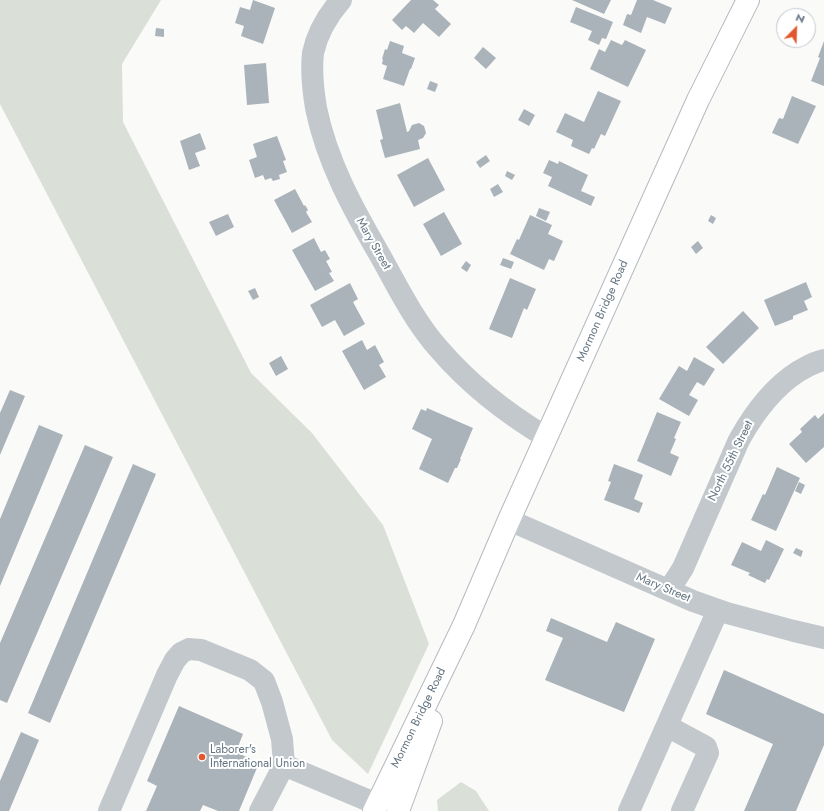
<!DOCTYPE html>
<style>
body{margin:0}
#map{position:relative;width:824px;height:811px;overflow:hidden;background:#fafaf8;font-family:Jost,sans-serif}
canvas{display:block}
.north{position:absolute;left:776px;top:8px;width:40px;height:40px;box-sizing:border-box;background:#fff;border:1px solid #c1c8cd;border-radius:50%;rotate:23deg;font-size:11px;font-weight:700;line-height:16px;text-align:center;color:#657683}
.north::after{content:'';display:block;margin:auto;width:14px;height:18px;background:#e4572e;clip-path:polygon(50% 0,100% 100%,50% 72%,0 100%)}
</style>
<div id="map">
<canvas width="824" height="811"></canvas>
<div class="north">N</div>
</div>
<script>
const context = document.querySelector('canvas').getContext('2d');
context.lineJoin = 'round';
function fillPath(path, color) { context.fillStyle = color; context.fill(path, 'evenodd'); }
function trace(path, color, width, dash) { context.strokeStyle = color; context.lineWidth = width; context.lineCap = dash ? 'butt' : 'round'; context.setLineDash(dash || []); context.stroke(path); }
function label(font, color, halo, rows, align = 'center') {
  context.font = font + ' Jost,sans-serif'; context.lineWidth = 4; context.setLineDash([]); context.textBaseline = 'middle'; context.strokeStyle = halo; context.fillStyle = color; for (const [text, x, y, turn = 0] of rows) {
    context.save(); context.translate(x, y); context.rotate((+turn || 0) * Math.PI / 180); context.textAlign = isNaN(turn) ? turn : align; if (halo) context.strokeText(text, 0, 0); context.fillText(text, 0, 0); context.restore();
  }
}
fillPath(new Path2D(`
 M 0,0 L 161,0 L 122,64 L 123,122 L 251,373 L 312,433 L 383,525 L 429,644 L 368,774 L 332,740 L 0,104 Z
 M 461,782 L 476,791 L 489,811 L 438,811 L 437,800 Z`), '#dadfd7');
fillPath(new Path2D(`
 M 253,0 L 275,8 L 263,44 L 241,36 L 244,26 L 235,23 L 240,7 L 250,10 Z
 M 411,0 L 433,0 L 439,5 L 435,9 L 451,24 L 439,37 L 423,23 L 414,33 L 406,26 L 402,30 L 392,20 Z
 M 572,0 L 611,0 L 604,14 Z
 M 637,0 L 653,0 L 672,8 L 665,24 L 647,17 L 641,33 L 623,25 L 627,14 L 631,15 Z
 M 576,7 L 613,22 L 606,39 L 602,38 L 599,45 L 588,40 L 592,31 L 570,22 Z
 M 156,28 L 164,29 L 164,37 L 155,36 Z
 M 611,40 L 622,45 L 625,40 L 646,50 L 628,87 L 590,69 L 599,49 L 605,52 Z
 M 390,41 L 404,46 L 402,53 L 415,58 L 411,69 L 410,69 L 404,86 L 383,79 L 387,66 L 382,64 L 383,59 L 382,59 L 385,49 L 387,50 Z
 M 824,41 L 824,86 L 811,81 L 820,58 L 818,57 Z
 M 483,47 L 496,58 L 486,69 L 474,58 Z
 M 266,63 L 269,103 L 247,105 L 244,65 Z
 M 430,81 L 438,84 L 435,92 L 427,89 Z
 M 598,91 L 621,101 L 605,136 L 601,134 L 594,149 L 592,148 L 589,154 L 571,146 L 573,140 L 556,132 L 565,113 L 584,122 Z
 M 792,96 L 816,106 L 798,144 L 772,133 L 779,118 L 783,119 Z
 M 400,103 L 407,132 L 409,131 L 412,125 L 419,123 L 424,126 L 426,133 L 423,138 L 418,140 L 420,149 L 385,158 L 380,140 L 383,139 L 376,110 Z
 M 524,109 L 535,115 L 529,126 L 518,120 Z
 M 200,133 L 206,149 L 195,153 L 200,166 L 189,170 L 180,141 Z
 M 277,136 L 286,160 L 283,161 L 287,172 L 279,175 L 280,179 L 273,181 L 271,178 L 265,180 L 263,175 L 255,178 L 249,160 L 257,157 L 253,144 Z
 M 486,155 L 490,161 L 480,168 L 476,162 Z
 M 428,158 L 445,190 L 414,207 L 397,175 Z
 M 549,160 L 558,164 L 559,161 L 588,175 L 581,191 L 595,197 L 591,206 L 548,186 L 552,177 L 543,173 Z
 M 507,171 L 515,175 L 512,180 L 505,176 Z
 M 498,184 L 503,192 L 494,197 L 490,189 Z
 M 295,189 L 304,206 L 305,205 L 308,210 L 306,212 L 312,222 L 292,233 L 274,200 Z
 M 539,208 L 550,212 L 546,221 L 536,216 Z
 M 444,212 L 462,244 L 441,256 L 423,224 Z
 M 228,214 L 234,227 L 216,236 L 209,222 Z
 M 530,215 L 552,225 L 548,234 L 563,241 L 554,261 L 549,259 L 544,270 L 510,254 L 517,239 L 519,240 Z
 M 711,215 L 716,218 L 713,224 L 708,221 Z
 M 314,238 L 321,252 L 325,250 L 330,259 L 326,261 L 332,272 L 329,273 L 334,281 L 315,291 L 292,250 Z
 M 698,241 L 703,248 L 696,254 L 691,247 Z
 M 503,258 L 514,262 L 511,269 L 500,265 Z
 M 466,261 L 471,265 L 467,272 L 461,268 Z
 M 510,278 L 536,289 L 527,310 L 524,308 L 512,338 L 489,329 Z
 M 806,282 L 812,297 L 804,301 L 808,310 L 793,316 L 793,319 L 775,326 L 764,300 Z
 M 350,283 L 358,299 L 353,302 L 365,324 L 344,336 L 335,320 L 322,327 L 310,305 Z
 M 255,288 L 259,297 L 253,300 L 248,291 Z
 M 743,311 L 759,328 L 723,364 L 706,347 Z
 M 362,340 L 367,350 L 375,345 L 384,362 L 379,365 L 386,377 L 364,390 L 342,351 Z
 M 281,356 L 288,369 L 276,376 L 269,363 Z
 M 694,357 L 715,369 L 704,386 L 697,382 L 689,395 L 698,400 L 689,416 L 659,399 L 679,366 L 687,371 Z
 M 10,390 L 25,396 L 0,455 L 0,413 Z
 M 427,408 L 473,428 L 460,459 L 461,459 L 457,468 L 455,468 L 448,483 L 419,469 L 432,439 L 412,429 L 421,409 L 426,411 Z
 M 657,412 L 681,422 L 674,438 L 676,439 L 670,453 L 679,457 L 671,476 L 637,461 Z
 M 824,413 L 824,447 L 806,463 L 789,444 L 802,432 L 800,429 L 815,415 L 818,419 Z
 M 39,425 L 63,435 L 0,586 L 0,519 Z
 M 85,445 L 113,457 L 7,703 L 0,700 L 0,643 Z
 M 133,464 L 156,474 L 50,723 L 28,713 Z
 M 614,464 L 643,475 L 634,499 L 643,503 L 639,513 L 604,500 L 611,482 L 608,481 Z
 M 777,467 L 800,478 L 776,531 L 751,520 L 763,494 L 765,495 Z
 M 799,482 L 805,485 L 801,494 L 795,491 Z
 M 766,540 L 784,549 L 769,580 L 767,579 L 765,583 L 748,575 L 750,573 L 731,565 L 742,542 L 761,551 Z
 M 796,548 L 803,551 L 801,557 L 793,553 Z
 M 551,618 L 607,642 L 616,622 L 655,639 L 624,712 L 545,680 L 563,638 L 546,631 Z
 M 724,670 L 824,714 L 824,745 L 796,811 L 744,811 L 773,744 L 706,714 Z
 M 179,706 L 243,734 L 236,752 L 259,763 L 239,811 L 218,811 L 203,805 L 200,811 L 146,811 L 157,786 L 147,781 Z
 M 21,732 L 39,740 L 9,811 L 0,811 L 0,781 Z`), '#aab3b9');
const major = new Path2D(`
 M 374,811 L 464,625 L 509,520 L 698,100 L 748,0
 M 398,811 L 431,721`);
trace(major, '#b5babe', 24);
trace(new Path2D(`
 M 341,0 C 328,15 317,34 313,53 C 311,71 313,90 316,108 C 327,162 353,209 381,257 C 398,288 415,322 439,349 C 469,384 506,413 546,437
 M 509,520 L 693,601 L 727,613 L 794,631 L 824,638
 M 669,590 L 683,568 L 739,440 C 754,413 772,388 799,371 C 808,366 814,362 824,360
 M 667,726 L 706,747 L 708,753 L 682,811
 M 284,765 L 393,811
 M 109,811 L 167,675 L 175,660 L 181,653 L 189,649 L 201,650 L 250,670 L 264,681 L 272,702 L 282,739 L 284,765 L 260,811
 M 629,811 L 718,610`), '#c3c8cc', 22);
trace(major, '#fff', 22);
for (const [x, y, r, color] of [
 [202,757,4,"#e4572e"]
]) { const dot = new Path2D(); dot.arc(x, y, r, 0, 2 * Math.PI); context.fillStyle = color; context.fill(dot); trace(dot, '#fff', 1.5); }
label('12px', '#657683', '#fff', [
 ["Mary Street",373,244,60],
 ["Mormon Bridge Road",603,311,-66],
 ["North 55th Street",731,461,-64],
 ["Mary Street",663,588,23],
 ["Mormon Bridge Road",419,718,-64]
]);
label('12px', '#657683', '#fff', [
 ["Laborer's",210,750],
 ["International Union",210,764]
], 'left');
</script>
